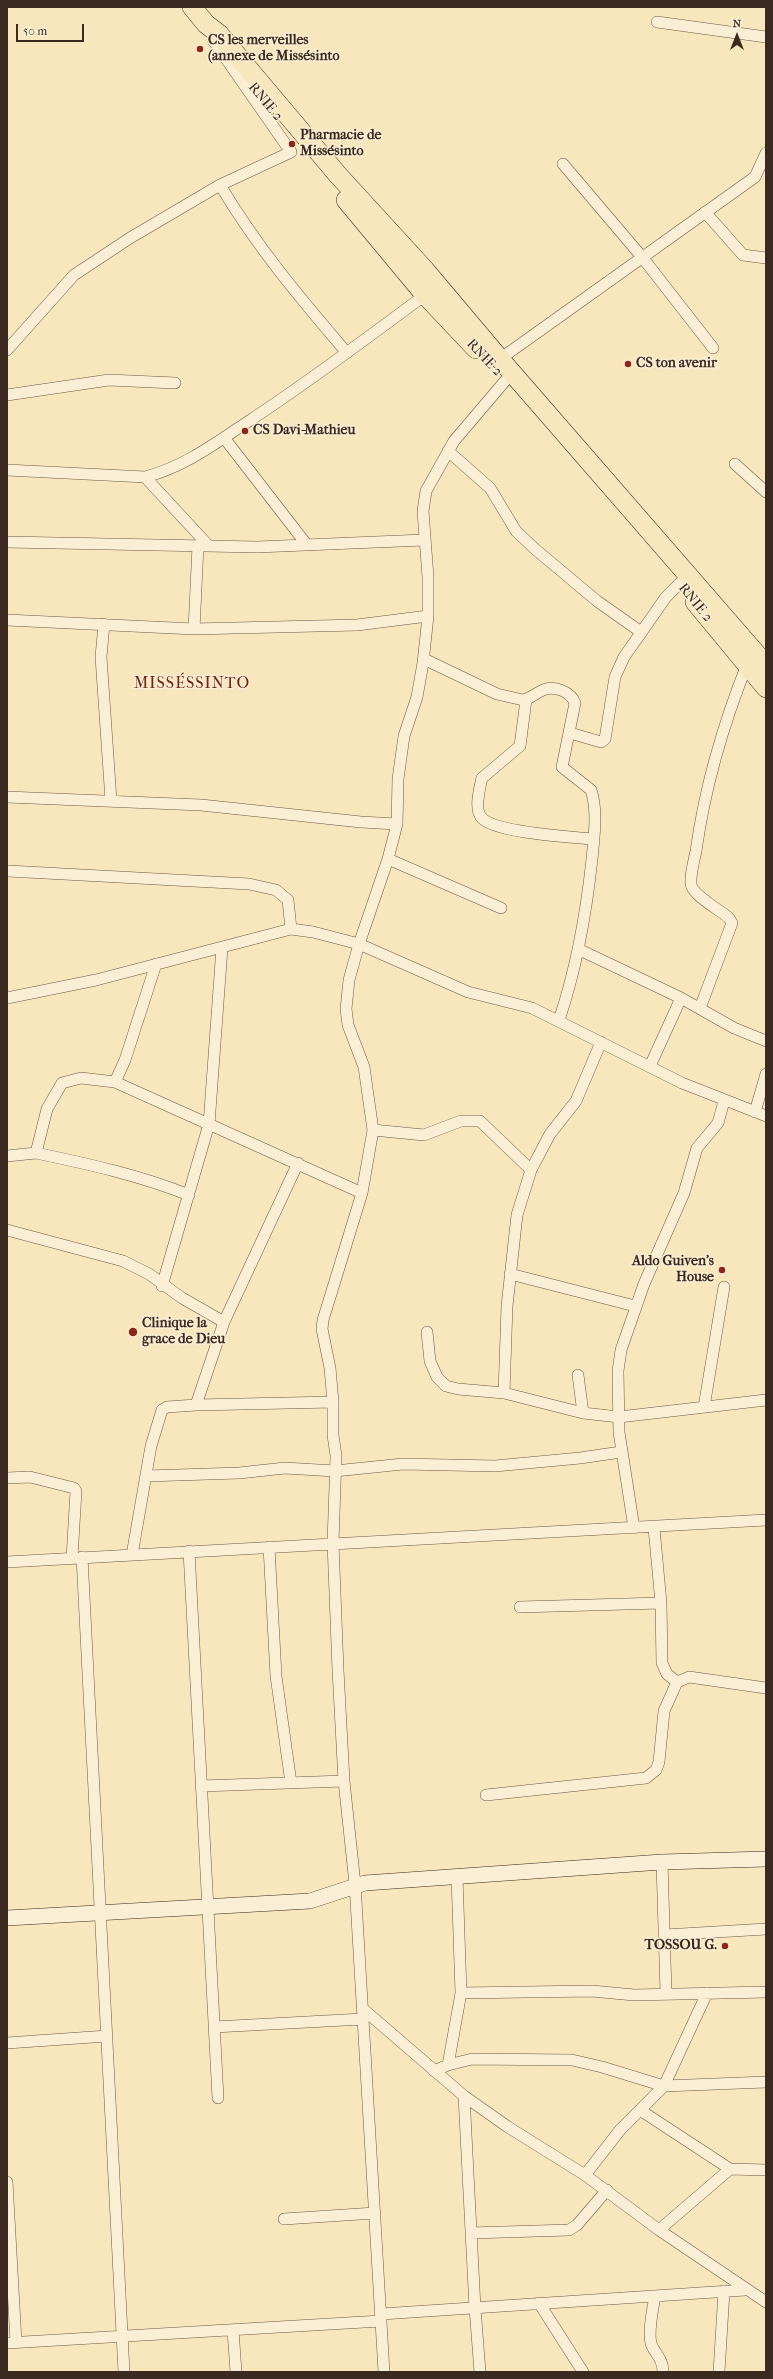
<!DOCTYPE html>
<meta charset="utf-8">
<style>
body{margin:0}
#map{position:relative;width:773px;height:2379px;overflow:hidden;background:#f8e6bd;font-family:"IM FELL French Canon",serif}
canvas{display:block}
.frame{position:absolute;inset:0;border:8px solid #3c2920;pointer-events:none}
.north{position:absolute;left:717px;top:16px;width:40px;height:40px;-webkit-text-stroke:3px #faefd4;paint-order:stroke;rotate:0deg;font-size:11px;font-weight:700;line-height:16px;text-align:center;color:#3c2920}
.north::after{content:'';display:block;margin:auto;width:14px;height:18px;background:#3c2920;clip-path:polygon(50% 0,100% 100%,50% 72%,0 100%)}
.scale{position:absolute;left:16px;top:24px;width:68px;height:18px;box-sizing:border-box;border:2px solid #3c2920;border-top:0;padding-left:5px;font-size:12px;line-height:14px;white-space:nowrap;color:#3c2920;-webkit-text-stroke:3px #faefd4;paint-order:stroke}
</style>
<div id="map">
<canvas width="773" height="2379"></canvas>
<div class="frame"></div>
<div class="north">N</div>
<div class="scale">50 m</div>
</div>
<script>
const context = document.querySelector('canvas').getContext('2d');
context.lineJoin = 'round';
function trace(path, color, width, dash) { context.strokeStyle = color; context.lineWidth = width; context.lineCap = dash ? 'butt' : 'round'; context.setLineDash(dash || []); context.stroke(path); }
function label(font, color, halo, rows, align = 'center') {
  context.font = font + ' "IM FELL French Canon",serif'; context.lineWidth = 3; context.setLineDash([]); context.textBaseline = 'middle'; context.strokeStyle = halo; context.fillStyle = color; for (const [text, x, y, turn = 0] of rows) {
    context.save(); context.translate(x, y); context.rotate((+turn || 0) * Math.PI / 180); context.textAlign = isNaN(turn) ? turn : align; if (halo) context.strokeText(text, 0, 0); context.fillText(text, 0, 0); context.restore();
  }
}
const street = new Path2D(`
 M 657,22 L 766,37
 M 563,164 L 642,257 L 713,348
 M 220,185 C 257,247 300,298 347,353
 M 705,212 L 743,255 L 766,258
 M 7,350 L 74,275 L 130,238 L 220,185 L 291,152 L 213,40
 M 500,359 L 755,177 L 766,153
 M 7,395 L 109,380 L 175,383
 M 225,439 L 307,545
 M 448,451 L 490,488 L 516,531 L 535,549 L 597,601 L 641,632
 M 735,464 L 766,492
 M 7,470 L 145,477 C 184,467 216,443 249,421 C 310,381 367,338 425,295
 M 145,477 L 208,545
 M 7,542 L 257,547 L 424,540
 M 7,620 L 194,629 L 357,625 L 428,616
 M 104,624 L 101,657 L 111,800
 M 194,629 L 198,546
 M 424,659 L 497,694 L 523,700 C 530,699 536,693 543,690 C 555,685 571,692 575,703 L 562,767 L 591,790 C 598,811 594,837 592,859 C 586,915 577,967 559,1020
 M 526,700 L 520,746 L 482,778 C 480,787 474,808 481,817 C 493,833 572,837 594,839
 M 570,733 L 601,742 L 605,739 L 615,677 L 624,657 L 666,597 L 680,583
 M 7,797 L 201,805 L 361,822 L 397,824
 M 388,859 L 501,908
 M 8,871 L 249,884 L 276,890 L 288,900 L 291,929
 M 580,950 L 681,998 L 734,1028 L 766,1041
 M 7,998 L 96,980 L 291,929 L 313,932 L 359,944 L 468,992 L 532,1008 L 682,1083 L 766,1116
 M 700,1008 L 732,923 L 729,918 C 720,910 692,895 691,884 C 690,874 694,861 696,851 C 705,786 724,722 748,662
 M 650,1066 L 681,998
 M 115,1082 L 362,1193
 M 755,1112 L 766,1074
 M 373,1130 L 424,1135 L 461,1121 L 480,1121 L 531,1170
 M 36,1153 C 88,1164 139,1175 189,1195
 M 7,1156 L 36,1153 L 47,1109 L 62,1083 L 81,1078 L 115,1082 L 125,1060 L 156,964
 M 7,1230 L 123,1261 L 149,1274 L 182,1298 L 224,1322 L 298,1163
 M 510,1274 L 635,1306
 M 162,1286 L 209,1124 L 222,948
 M 427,1332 L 430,1361 L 437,1377 L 446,1386 L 458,1389 L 504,1393 L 583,1413 L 619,1417 L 766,1400
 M 578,1375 L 583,1413
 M 504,1393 L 507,1306 L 517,1215 L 531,1170 L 550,1134 L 576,1101 L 601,1042
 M 196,1405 L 224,1322
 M 704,1407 L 724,1287
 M 146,1476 L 239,1473 L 285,1468 L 335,1471 L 403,1464 L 495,1466 L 580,1458 L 621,1452
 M 7,1478 L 30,1477 L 74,1488 L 76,1491 L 72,1558
 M 634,1528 L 619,1432 L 618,1371 L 621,1350 L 644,1284 L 684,1193 L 697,1148 L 718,1123 L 724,1101
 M 654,1528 L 661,1603 L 662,1663 L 667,1674 L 677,1682
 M 269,1547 L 276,1676 L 291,1783
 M 189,1551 L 218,2098
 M 132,1555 L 151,1446 L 162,1410 L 167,1407 L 196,1405 L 333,1402
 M 82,1557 L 124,2372
 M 7,1562 L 766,1520
 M 520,1607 L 661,1603
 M 201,1786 L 344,1781
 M 486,1795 L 646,1778 L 656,1770 L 659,1762 L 664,1711 L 677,1682 L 689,1677 L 766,1688
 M 662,1862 L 666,1993
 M 457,1877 L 461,1993 L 592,1991 L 634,1995 L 766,1992
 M 665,1935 L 766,1929
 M 363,2009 L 464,2096 L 508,2127 L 585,2175 L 659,2230 L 766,2302
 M 214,2027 L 363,2019
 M 7,2043 L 107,2036
 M 448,2065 L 461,1993
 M 434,2071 L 448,2065 L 472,2059 L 572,2060 L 602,2067 L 664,2086 L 766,2082
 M 464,2096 L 475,2308 L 480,2372
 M 640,2110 L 730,2169 L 766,2170
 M 585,2175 L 620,2130 L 664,2086 L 707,1993
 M 7,2182 L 16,2342
 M 284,2219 L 375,2213
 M 659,2230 L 730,2169
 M 471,2233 L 569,2230 L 577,2225 L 607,2190
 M 655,2296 C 653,2308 647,2336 652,2346 C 657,2356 663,2360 663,2372
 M 539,2303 L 583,2372
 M 381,2314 L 745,2290
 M 233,2330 L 236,2372
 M 7,2343 L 381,2321
 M 384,2372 L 355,1884 L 344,1781 L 338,1670 L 333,1543 L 336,1456 L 333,1435 L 333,1402 L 330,1368 L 322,1329 L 323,1320 L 362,1193 L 373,1130 L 364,1067 L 348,1025 L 346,1009 L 349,980 L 359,944 L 388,859 L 397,824 L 398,779 L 404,736 L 417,697 L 423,663 L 428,616 L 428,577 L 423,511 L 426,491 L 454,441 L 505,381
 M 719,2372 L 724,2291`);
const secondary = new Path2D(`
 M 7,1918 L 310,1901 L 365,1883 L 662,1862 L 766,1859`);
const highway = new Path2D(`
 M 192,7 L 206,24 L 219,34 L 338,175 L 425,270 L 500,359 L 766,665
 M 346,200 L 425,295 L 476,349
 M 695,602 L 766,688`);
trace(street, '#6b5847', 12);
trace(secondary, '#3c2920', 16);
trace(highway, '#3c2920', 20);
trace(street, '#faefd4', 11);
trace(secondary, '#faefd4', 15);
trace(highway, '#f8e6bd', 19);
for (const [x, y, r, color] of [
 [200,49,4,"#8f2418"],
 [292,144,4,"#8f2418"],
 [628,364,4,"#8f2418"],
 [245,431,4,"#8f2418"],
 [722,1270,4,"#8f2418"],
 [133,1332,5,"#8f2418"],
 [725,1946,4,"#8f2418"]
]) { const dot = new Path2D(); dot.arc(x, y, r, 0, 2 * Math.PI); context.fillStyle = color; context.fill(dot); trace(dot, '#faefd4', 1.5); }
label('bold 14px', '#3c2920', '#faefd4', [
 ["CS les merveilles",208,41],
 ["(annexe de Missésinto",208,57],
 ["Pharmacie de",300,136],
 ["Missésinto",300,152],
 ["CS ton avenir",636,364],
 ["CS Davi-Mathieu",253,431],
 ["Aldo Guiven's",714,1262,"right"],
 ["House",714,1278,"right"],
 ["Clinique la",142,1324],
 ["grace de Dieu",142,1340],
 ["TOSSOU G.",717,1946,"right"]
], 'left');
label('14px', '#3c2920', '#faefd4', [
 ["RNIE 2",265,102,50],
 ["RNIE 2",484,358,47],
 ["RNIE 2",695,603,51]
]);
context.letterSpacing = '1px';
label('16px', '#7a1f14', '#faefd4', [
 ["MISSÉSSINTO",192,684]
]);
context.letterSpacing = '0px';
</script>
